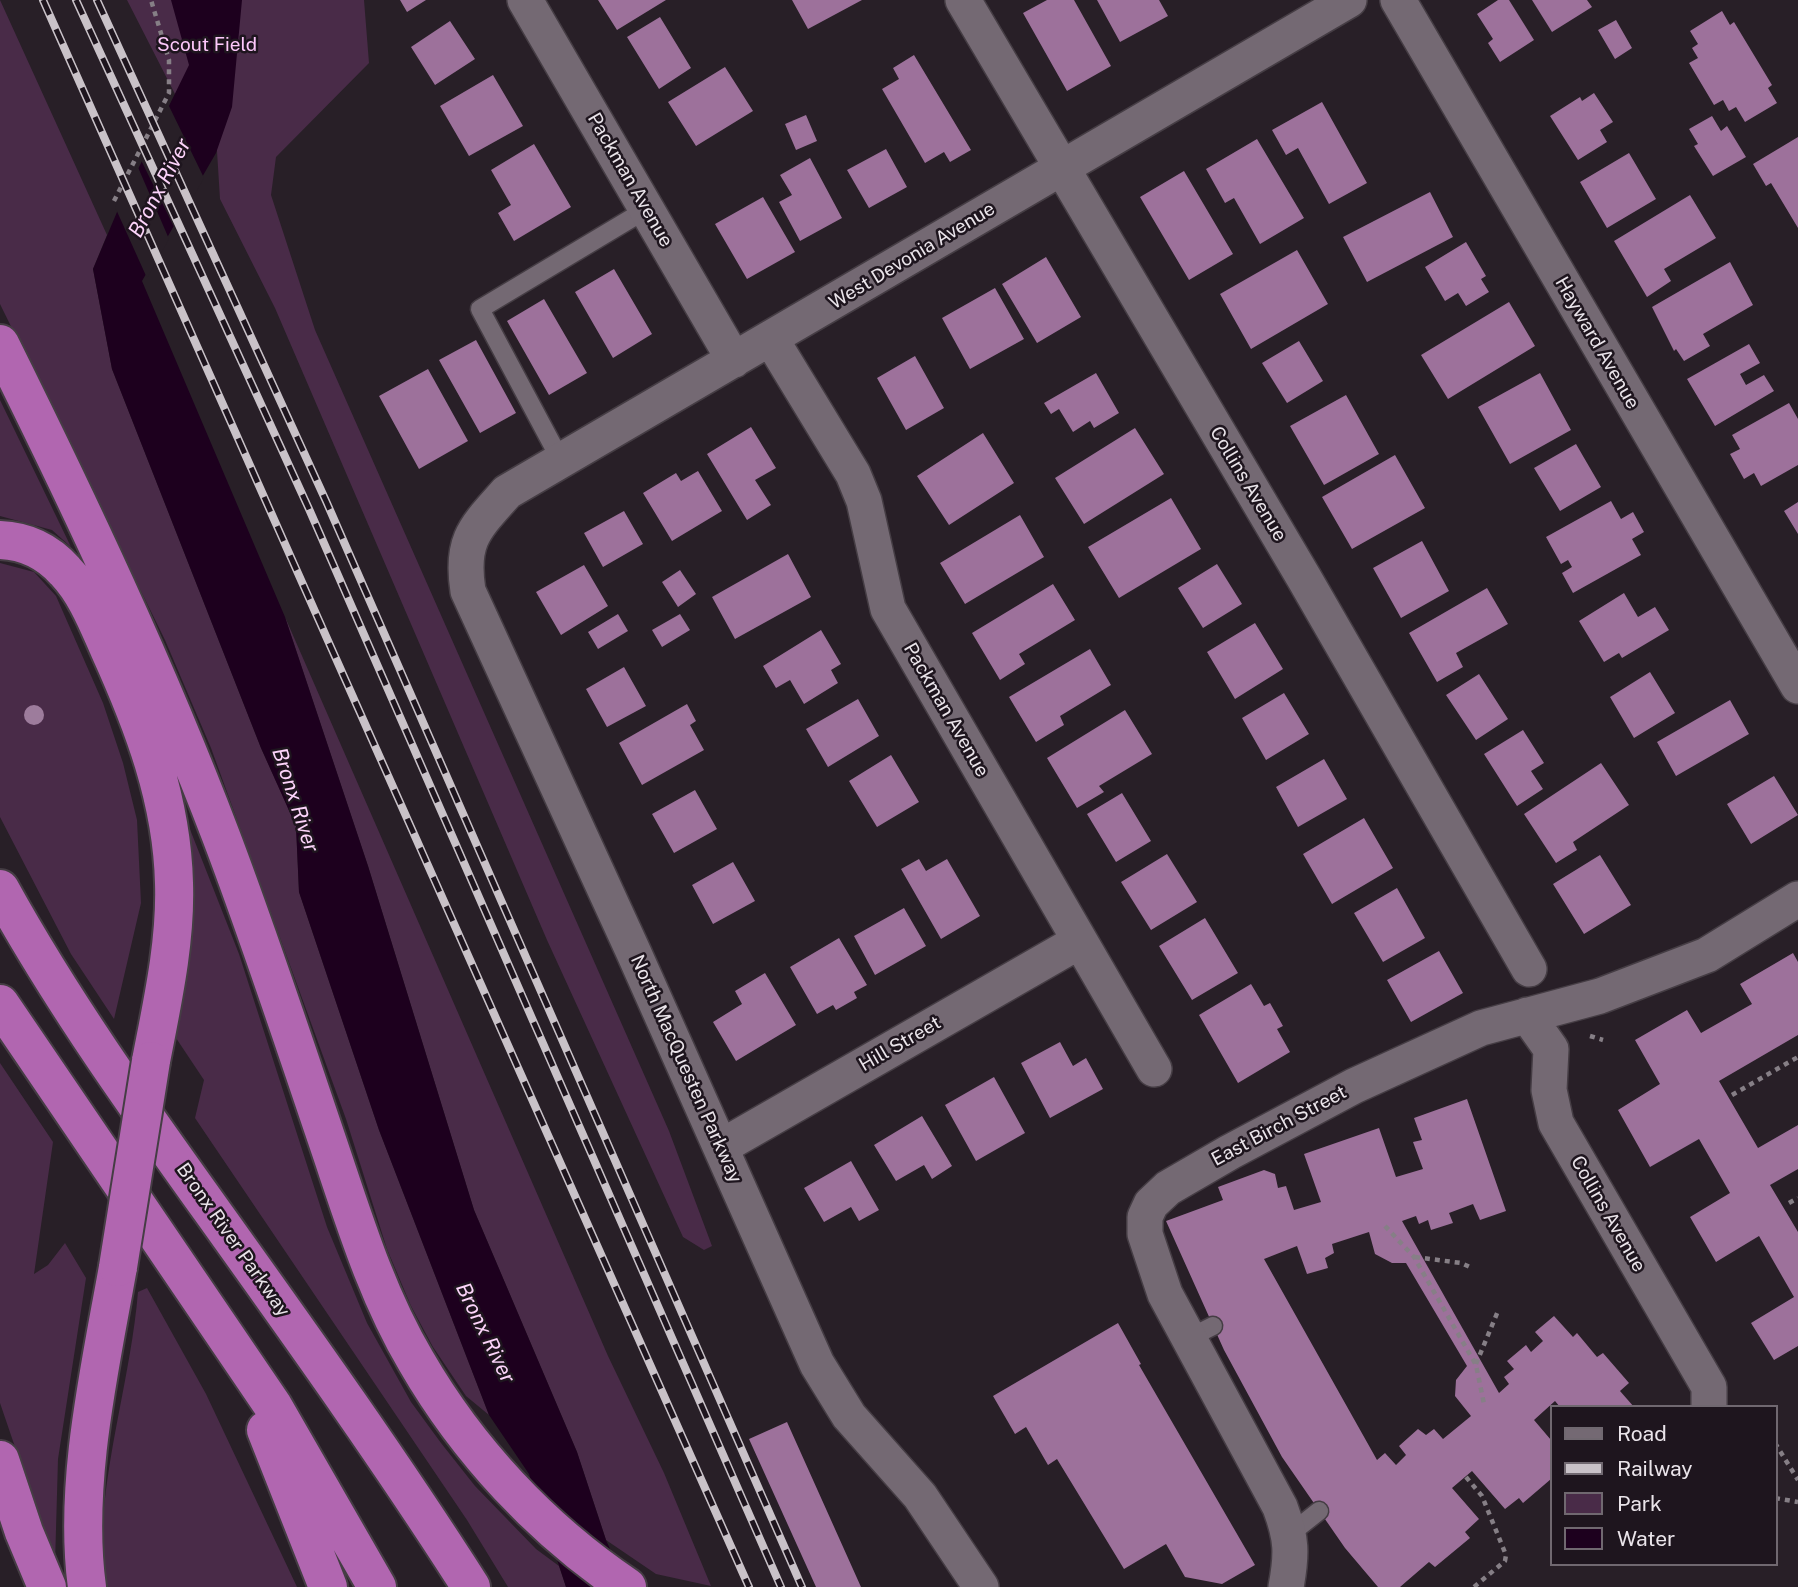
<!DOCTYPE html>
<style>
body{margin:0}
#map{position:relative;width:1798px;height:1587px;overflow:hidden;background:#281f27;font-family:"Public Sans",sans-serif}
canvas{display:block}
.legend{position:absolute;left:1550px;top:1405px;width:228px;height:161px;box-sizing:border-box;background:#1e151e;border:2px solid #706870;margin:0;padding:9px 12px;list-style:none;font-size:21px;color:#eae4ea}
.legend li{display:flex;align-items:center;gap:14px;height:35px}
.legend b{width:35px;border:2px solid #706870}
</style>
<div id="map">
<canvas width="1798" height="1587"></canvas>
<ul class="legend">
<li><b style="height:9px;background:#746973"></b>Road</li>
<li><b style="height:9px;background:#c9c2c8"></b>Railway</li>
<li><b style="height:19px;background:#492b48"></b>Park</li>
<li><b style="height:19px;background:#1d001e"></b>Water</li>
</ul>
</div>
<script>
const context = document.querySelector('canvas').getContext('2d');
context.lineJoin = 'round';
function fillPath(path, color) { context.fillStyle = color; context.fill(path, 'evenodd'); }
function trace(path, color, width, dash) { context.strokeStyle = color; context.lineWidth = width; context.lineCap = dash ? 'butt' : 'round'; context.setLineDash(dash || []); context.stroke(path); }
function label(font, color, halo, rows, align = 'center') {
  context.font = font + ' "Public Sans",sans-serif'; context.lineWidth = 5; context.setLineDash([]); context.textBaseline = 'middle'; context.strokeStyle = halo; context.fillStyle = color; for (const [text, x, y, turn = 0] of rows) {
    context.save(); context.translate(x, y); context.rotate((+turn || 0) * Math.PI / 180); context.textAlign = isNaN(turn) ? turn : align; if (halo) context.strokeText(text, 0, 0); context.fillText(text, 0, 0); context.restore();
  }
}
fillPath(new Path2D(`
 M 0,0 L 107,235 L 93,269 L 112,369 L 261,748 L 296,826 L 299,892 L 379,1130 L 489,1415 L 466,1396 L 433,1347 L 411,1306 L 387,1249 L 346,1119 L 211,748 L 165,640 L 0,304 Z
 M 127,0 L 364,0 L 369,63 L 276,157 L 271,195 L 315,330 L 669,1131 L 712,1246 L 704,1250 L 683,1237 L 547,940 L 275,308 L 220,199 L 217,151 L 179,88 L 176,96 Z
 M 0,400 L 71,547 L 52,530 L 0,516 Z
 M 0,563 L 34,572 L 56,596 L 103,703 L 123,763 L 137,820 L 141,903 L 114,1019 L 71,954 L 0,817 Z
 M 285,617 L 608,1356 L 664,1473 L 711,1586 L 656,1574 L 606,1540 L 577,1452 L 474,1210 L 368,866 Z
 M 182,809 L 239,954 L 327,1227 L 367,1323 L 411,1402 L 441,1443 L 475,1486 L 536,1549 L 559,1566 L 566,1587 L 508,1587 L 467,1520 L 195,1118 L 204,1080 L 170,1029 Z
 M 0,1063 L 53,1142 L 34,1274 L 48,1265 L 65,1243 L 86,1278 L 58,1459 L 55,1564 L 0,1403 Z
 M 147,1288 L 206,1394 L 297,1587 L 106,1587 C 105,1571 102,1554 102,1538 C 105,1455 131,1375 138,1292 Z`), '#492b48');
fillPath(new Path2D(`
 M 171,0 L 242,0 L 232,107 L 216,153 L 142,281 L 285,617 L 368,866 L 474,1210 L 577,1452 L 606,1540 L 627,1587 L 566,1587 L 529,1474 L 489,1415 L 379,1130 L 299,892 L 296,826 L 261,748 L 112,369 L 93,269 L 117,212 L 189,65 Z`), '#1d001e');
fillPath(new Path2D(`
 M 168,104 L 204,178 L 175,229 L 140,158 Z
 M 137,165 L 169,239 L 147,278 L 115,207 Z`), '#281f27');
fillPath(new Path2D(`
 M 400,0 L 426,0 L 407,12 Z
 M 598,0 L 666,0 L 617,30 Z
 M 792,0 L 862,0 L 808,29 Z
 M 1047,0 L 1074,0 L 1111,66 L 1067,91 L 1023,13 Z
 M 1097,0 L 1159,0 L 1168,16 L 1120,42 Z
 M 1498,0 L 1509,0 L 1534,40 L 1500,62 L 1488,43 L 1493,39 L 1477,14 Z
 M 1532,0 L 1587,0 L 1592,7 L 1552,32 Z
 M 1722,11 L 1730,25 L 1734,22 L 1772,85 L 1768,88 L 1777,103 L 1745,122 L 1736,107 L 1729,111 L 1723,100 L 1714,105 L 1689,63 L 1698,58 L 1692,48 L 1698,44 L 1690,31 Z
 M 660,17 L 691,68 L 659,89 L 627,37 Z
 M 1616,20 L 1632,48 L 1615,59 L 1598,30 Z
 M 450,21 L 475,59 L 435,85 L 411,47 Z
 M 914,55 L 971,150 L 950,162 L 944,152 L 925,163 L 882,89 L 899,79 L 893,68 Z
 M 725,67 L 753,111 L 696,146 L 668,102 Z
 M 493,75 L 523,126 L 469,156 L 440,106 Z
 M 1594,93 L 1613,122 L 1600,130 L 1607,142 L 1578,160 L 1550,116 L 1580,97 L 1582,101 Z
 M 1322,102 L 1367,183 L 1329,204 L 1298,148 L 1286,155 L 1272,130 Z
 M 806,115 L 817,141 L 796,150 L 785,124 Z
 M 1712,116 L 1721,131 L 1727,126 L 1746,157 L 1713,176 L 1694,146 L 1698,144 L 1689,129 Z
 M 1798,137 L 1798,228 L 1771,183 L 1766,186 L 1753,164 Z
 M 1257,139 L 1304,218 L 1260,244 L 1234,198 L 1225,203 L 1206,169 Z
 M 534,144 L 571,207 L 514,241 L 498,213 L 511,205 L 491,170 Z
 M 886,149 L 907,187 L 869,208 L 847,170 Z
 M 1629,153 L 1656,199 L 1607,228 L 1580,182 Z
 M 810,158 L 842,218 L 800,241 L 779,202 L 792,195 L 780,175 Z
 M 1184,171 L 1233,254 L 1189,280 L 1140,197 Z
 M 1430,192 L 1453,237 L 1367,282 L 1343,237 Z
 M 1690,195 L 1716,238 L 1664,269 L 1671,281 L 1647,297 L 1614,241 Z
 M 763,197 L 795,252 L 747,279 L 715,224 Z
 M 1466,242 L 1486,276 L 1481,279 L 1489,292 L 1466,306 L 1458,293 L 1445,301 L 1425,267 Z
 M 1297,250 L 1328,304 L 1251,349 L 1220,294 Z
 M 1046,257 L 1081,317 L 1037,343 L 1002,284 Z
 M 1730,262 L 1753,305 L 1703,334 L 1710,346 L 1684,361 L 1676,349 L 1674,351 L 1652,307 Z
 M 614,269 L 652,334 L 613,358 L 575,292 Z
 M 995,288 L 1024,339 L 970,369 L 942,318 Z
 M 544,299 L 587,373 L 549,395 L 507,321 Z
 M 1509,302 L 1535,346 L 1448,399 L 1421,355 Z
 M 476,340 L 516,413 L 480,433 L 439,360 Z
 M 1299,341 L 1323,381 L 1287,403 L 1262,363 Z
 M 1749,344 L 1760,363 L 1740,374 L 1746,385 L 1764,375 L 1774,391 L 1715,426 L 1687,379 Z
 M 915,356 L 944,408 L 906,430 L 877,378 Z
 M 428,369 L 468,441 L 419,469 L 379,396 Z
 M 1096,373 L 1119,413 L 1094,428 L 1090,421 L 1073,432 L 1059,409 L 1051,414 L 1044,403 Z
 M 1540,373 L 1571,430 L 1510,464 L 1478,407 Z
 M 1346,395 L 1379,454 L 1324,485 L 1290,426 Z
 M 1789,403 L 1798,419 L 1798,465 L 1761,486 L 1754,473 L 1744,479 L 1730,454 L 1740,449 L 1732,435 Z
 M 751,427 L 776,468 L 755,480 L 771,505 L 747,520 L 707,454 Z
 M 1135,428 L 1164,474 L 1084,524 L 1055,478 Z
 M 983,433 L 1014,483 L 949,525 L 917,476 Z
 M 1576,444 L 1601,487 L 1560,511 L 1534,468 Z
 M 1395,455 L 1425,508 L 1352,549 L 1322,497 Z
 M 698,471 L 722,511 L 672,541 L 643,493 L 676,473 L 681,481 Z
 M 1171,498 L 1201,549 L 1119,598 L 1088,547 Z
 M 1611,501 L 1621,519 L 1633,512 L 1644,532 L 1632,539 L 1641,555 L 1573,593 L 1562,573 L 1572,567 L 1568,560 L 1561,564 L 1546,537 Z
 M 1798,502 L 1798,534 L 1784,511 Z
 M 624,511 L 643,544 L 603,567 L 584,533 Z
 M 1020,515 L 1044,557 L 965,604 L 940,563 Z
 M 1422,541 L 1449,591 L 1401,618 L 1373,568 Z
 M 788,554 L 811,597 L 735,639 L 712,597 Z
 M 1217,564 L 1242,604 L 1203,628 L 1178,588 Z
 M 584,565 L 608,606 L 561,635 L 536,592 Z
 M 680,570 L 696,594 L 678,607 L 662,582 Z
 M 1053,584 L 1075,620 L 1019,654 L 1025,664 L 1000,680 L 972,633 Z
 M 1487,588 L 1508,624 L 1456,653 L 1463,667 L 1437,682 L 1409,633 Z
 M 1624,593 L 1638,617 L 1655,607 L 1669,630 L 1622,658 L 1619,653 L 1604,662 L 1579,621 Z
 M 618,614 L 628,631 L 598,649 L 588,632 Z
 M 680,614 L 690,630 L 662,647 L 652,630 Z
 M 1255,623 L 1283,669 L 1235,699 L 1207,652 Z
 M 821,630 L 841,664 L 831,670 L 838,683 L 804,704 L 790,680 L 776,688 L 763,666 Z
 M 1090,649 L 1111,685 L 1060,716 L 1064,725 L 1036,742 L 1009,697 Z
 M 624,667 L 646,706 L 607,727 L 586,689 Z
 M 1650,672 L 1675,713 L 1634,738 L 1610,697 Z
 M 1479,674 L 1508,719 L 1476,740 L 1446,695 Z
 M 1284,693 L 1309,734 L 1266,760 L 1242,718 Z
 M 858,699 L 879,736 L 828,767 L 806,729 Z
 M 1730,700 L 1749,734 L 1676,776 L 1657,742 Z
 M 687,704 L 696,721 L 690,725 L 704,750 L 642,785 L 619,743 Z
 M 1125,710 L 1152,754 L 1099,786 L 1104,792 L 1077,808 L 1047,758 Z
 M 1523,730 L 1544,763 L 1531,771 L 1543,789 L 1517,806 L 1484,754 Z
 M 891,755 L 919,802 L 877,827 L 849,781 Z
 M 1324,759 L 1347,799 L 1298,827 L 1276,787 Z
 M 1601,763 L 1629,805 L 1573,842 L 1577,850 L 1556,863 L 1524,814 Z
 M 1774,776 L 1798,815 L 1751,844 L 1727,804 Z
 M 695,790 L 717,829 L 674,853 L 652,814 Z
 M 1122,793 L 1151,841 L 1116,862 L 1087,814 Z
 M 1364,818 L 1393,868 L 1332,904 L 1303,854 Z
 M 1167,854 L 1197,902 L 1151,930 L 1121,882 Z
 M 1600,855 L 1631,905 L 1584,934 L 1553,884 Z
 M 919,859 L 926,871 L 947,859 L 980,916 L 941,939 L 901,869 Z
 M 733,862 L 755,901 L 713,924 L 692,885 Z
 M 1397,888 L 1425,938 L 1383,962 L 1354,913 Z
 M 904,908 L 926,946 L 875,975 L 854,936 Z
 M 1205,918 L 1238,973 L 1192,1000 L 1159,946 Z
 M 839,938 L 867,985 L 854,992 L 857,998 L 836,1010 L 833,1005 L 817,1014 L 790,967 Z
 M 1439,951 L 1463,993 L 1411,1022 L 1387,980 Z
 M 1793,953 L 1798,962 L 1798,1035 L 1719,1081 L 1758,1148 L 1798,1125 L 1798,1169 L 1770,1185 L 1798,1232 L 1798,1346 L 1774,1360 L 1751,1323 L 1794,1297 L 1759,1236 L 1716,1262 L 1690,1217 L 1730,1193 L 1699,1139 L 1650,1167 L 1618,1110 L 1660,1084 L 1635,1040 L 1687,1010 L 1701,1033 L 1752,1004 L 1740,984 Z
 M 765,973 L 796,1025 L 736,1061 L 713,1022 L 742,1004 L 735,991 Z
 M 1251,984 L 1264,1006 L 1270,1003 L 1283,1026 L 1277,1029 L 1290,1052 L 1238,1083 L 1199,1015 Z
 M 1060,1042 L 1073,1066 L 1086,1058 L 1103,1089 L 1050,1118 L 1021,1063 Z
 M 994,1077 L 1025,1133 L 976,1161 L 945,1105 Z
 M 1467,1099 L 1506,1211 L 1480,1220 L 1473,1204 L 1449,1213 L 1453,1223 L 1431,1230 L 1428,1220 L 1419,1224 L 1416,1216 L 1402,1221 L 1499,1393 L 1509,1384 L 1504,1377 L 1514,1369 L 1507,1361 L 1526,1345 L 1531,1352 L 1543,1341 L 1535,1332 L 1554,1316 L 1573,1337 L 1577,1333 L 1597,1357 L 1603,1353 L 1629,1383 L 1620,1391 L 1634,1407 L 1560,1407 L 1555,1401 L 1534,1420 L 1551,1440 L 1551,1479 L 1523,1503 L 1519,1498 L 1505,1509 L 1472,1471 L 1452,1488 L 1479,1519 L 1465,1532 L 1470,1538 L 1435,1567 L 1429,1562 L 1400,1587 L 1378,1587 L 1345,1548 L 1282,1457 L 1224,1350 L 1166,1221 L 1223,1200 L 1218,1187 L 1264,1170 L 1275,1174 L 1278,1188 L 1286,1186 L 1294,1210 L 1321,1202 L 1304,1154 L 1379,1128 L 1396,1177 L 1423,1169 L 1413,1142 L 1422,1140 L 1414,1118 ZM 1369,1232 L 1375,1254 L 1392,1263 L 1406,1263 L 1467,1366 L 1456,1380 L 1455,1396 L 1471,1416 L 1443,1439 L 1434,1429 L 1426,1435 L 1418,1429 L 1399,1446 L 1406,1455 L 1396,1465 L 1385,1453 L 1377,1460 L 1264,1259 L 1297,1246 L 1307,1274 L 1328,1268 L 1325,1258 L 1334,1253 L 1332,1244 Z
 M 922,1116 L 952,1166 L 932,1179 L 924,1165 L 896,1181 L 874,1145 Z
 M 851,1161 L 879,1210 L 859,1221 L 851,1207 L 824,1222 L 804,1188 Z
 M 1118,1323 L 1141,1364 L 1139,1365 L 1255,1565 L 1222,1584 L 1185,1577 L 1166,1544 L 1124,1569 L 1057,1459 L 1048,1465 L 1026,1427 L 1015,1434 L 993,1396 Z
 M 787,1422 L 861,1587 L 816,1587 L 749,1439 Z`), '#9d719b');
const service = new Path2D(`
 M 560,459 L 480,309 L 647,209
 M 1187,1339 L 1213,1326
 M 1290,1534 L 1319,1511`);
const minor = new Path2D(`
 M 525,0 L 734,360
 M 963,0 L 1304,578 L 1529,969
 M 1398,0 L 1798,686
 M 771,339 L 853,474 L 864,501 L 888,609 L 1154,1069
 M 1527,1015 L 1551,1049 L 1549,1090 L 1556,1123 L 1709,1387 L 1709,1407
 M 721,1147 L 1078,942
 M 981,1587 L 920,1496 L 849,1416 L 817,1364 L 633,951 L 468,591 C 460,540 475,528 507,492 L 1349,0
 M 1286,1587 C 1292,1554 1292,1539 1280,1507 L 1165,1294 L 1145,1234 L 1145,1217 L 1151,1204 L 1168,1188 L 1230,1152 L 1354,1086 L 1481,1028 L 1600,996 L 1707,955 L 1798,899`);
const motorway = new Path2D(`
 M 0,344 C 80,505 157,668 221,836 C 259,936 292,1037 326,1137 C 352,1213 375,1292 416,1361 C 468,1451 541,1529 627,1587
 M 0,540 C 26,541 48,552 65,571 C 86,593 97,622 109,649 C 143,724 172,800 174,883 C 176,942 162,1004 151,1061
 M 0,889 C 65,1007 144,1116 222,1225 C 307,1344 392,1463 471,1587
 M 0,1004 L 273,1406 L 377,1587
 M 266,1430 L 328,1587
 M 0,1460 L 24,1532 L 47,1587
 M 87,1587 C 73,1485 100,1368 118,1267`);
trace(service, '#453d44', 21);
trace(minor, '#453d44', 38);
trace(motorway, '#453d44', 42);
trace(new Path2D(`
 M 114,201 L 169,93 L 169,60 L 151,0
 M 1590,1036 L 1603,1040
 M 1732,1095 L 1798,1057
 M 1789,1203 L 1798,1198
 M 1385,1226 L 1414,1257 L 1476,1365 L 1484,1404
 M 1415,1257 L 1461,1263 L 1472,1268
 M 1476,1364 L 1498,1311
 M 1775,1443 L 1798,1480
 M 1466,1477 L 1482,1496 L 1506,1555 L 1505,1561 L 1474,1587
 M 1775,1498 L 1798,1502`), '#867f86', 4.5, [5, 5]);
trace(service, '#746973', 18);
trace(minor, '#746973', 35);
trace(motorway, '#b166b0', 38);
const rail = new Path2D(`
 M 43,0 L 749,1587
 M 76,0 L 309,509 L 781,1587
 M 97,0 L 326,501 L 802,1587`);
trace(rail, '#c9c2c8', 8);
trace(rail, '#1e151e', 5, [16]);
const motorwayBridge = new Path2D(`
 M 118,1267 L 151,1061`);
trace(motorwayBridge, '#453d44', 42, []);
trace(motorwayBridge, '#b166b0', 38);
context.fillStyle = '#9d7c9c';
for (const [x, y] of [
 [34,715]
]) { context.beginPath(); context.arc(x, y, 10, 0, 2 * Math.PI); context.fill(); }
label('19px', '#fdc8fb', '#1e151e', [
 ["Scout Field",207,45]
]);
label('19px', '#eae4ea', '#1e151e', [
 ["Packman Avenue",630,180,60],
 ["West Devonia Avenue",912,256,-31],
 ["Hayward Avenue",1597,343,60],
 ["Collins Avenue",1248,484,59],
 ["Packman Avenue",946,710,60],
 ["Hill Street",900,1044,-30],
 ["North MacQuesten Parkway",686,1069,66],
 ["East Birch Street",1279,1126,-28],
 ["Collins Avenue",1608,1214,60],
 ["Bronx River Parkway",233,1240,55]
]);
label('italic 21px', '#fcd4fa', '#1e151e', [
 ["Bronx River",160,188,-62],
 ["Bronx River",295,800,72],
 ["Bronx River",485,1333,64]
]);
</script>
